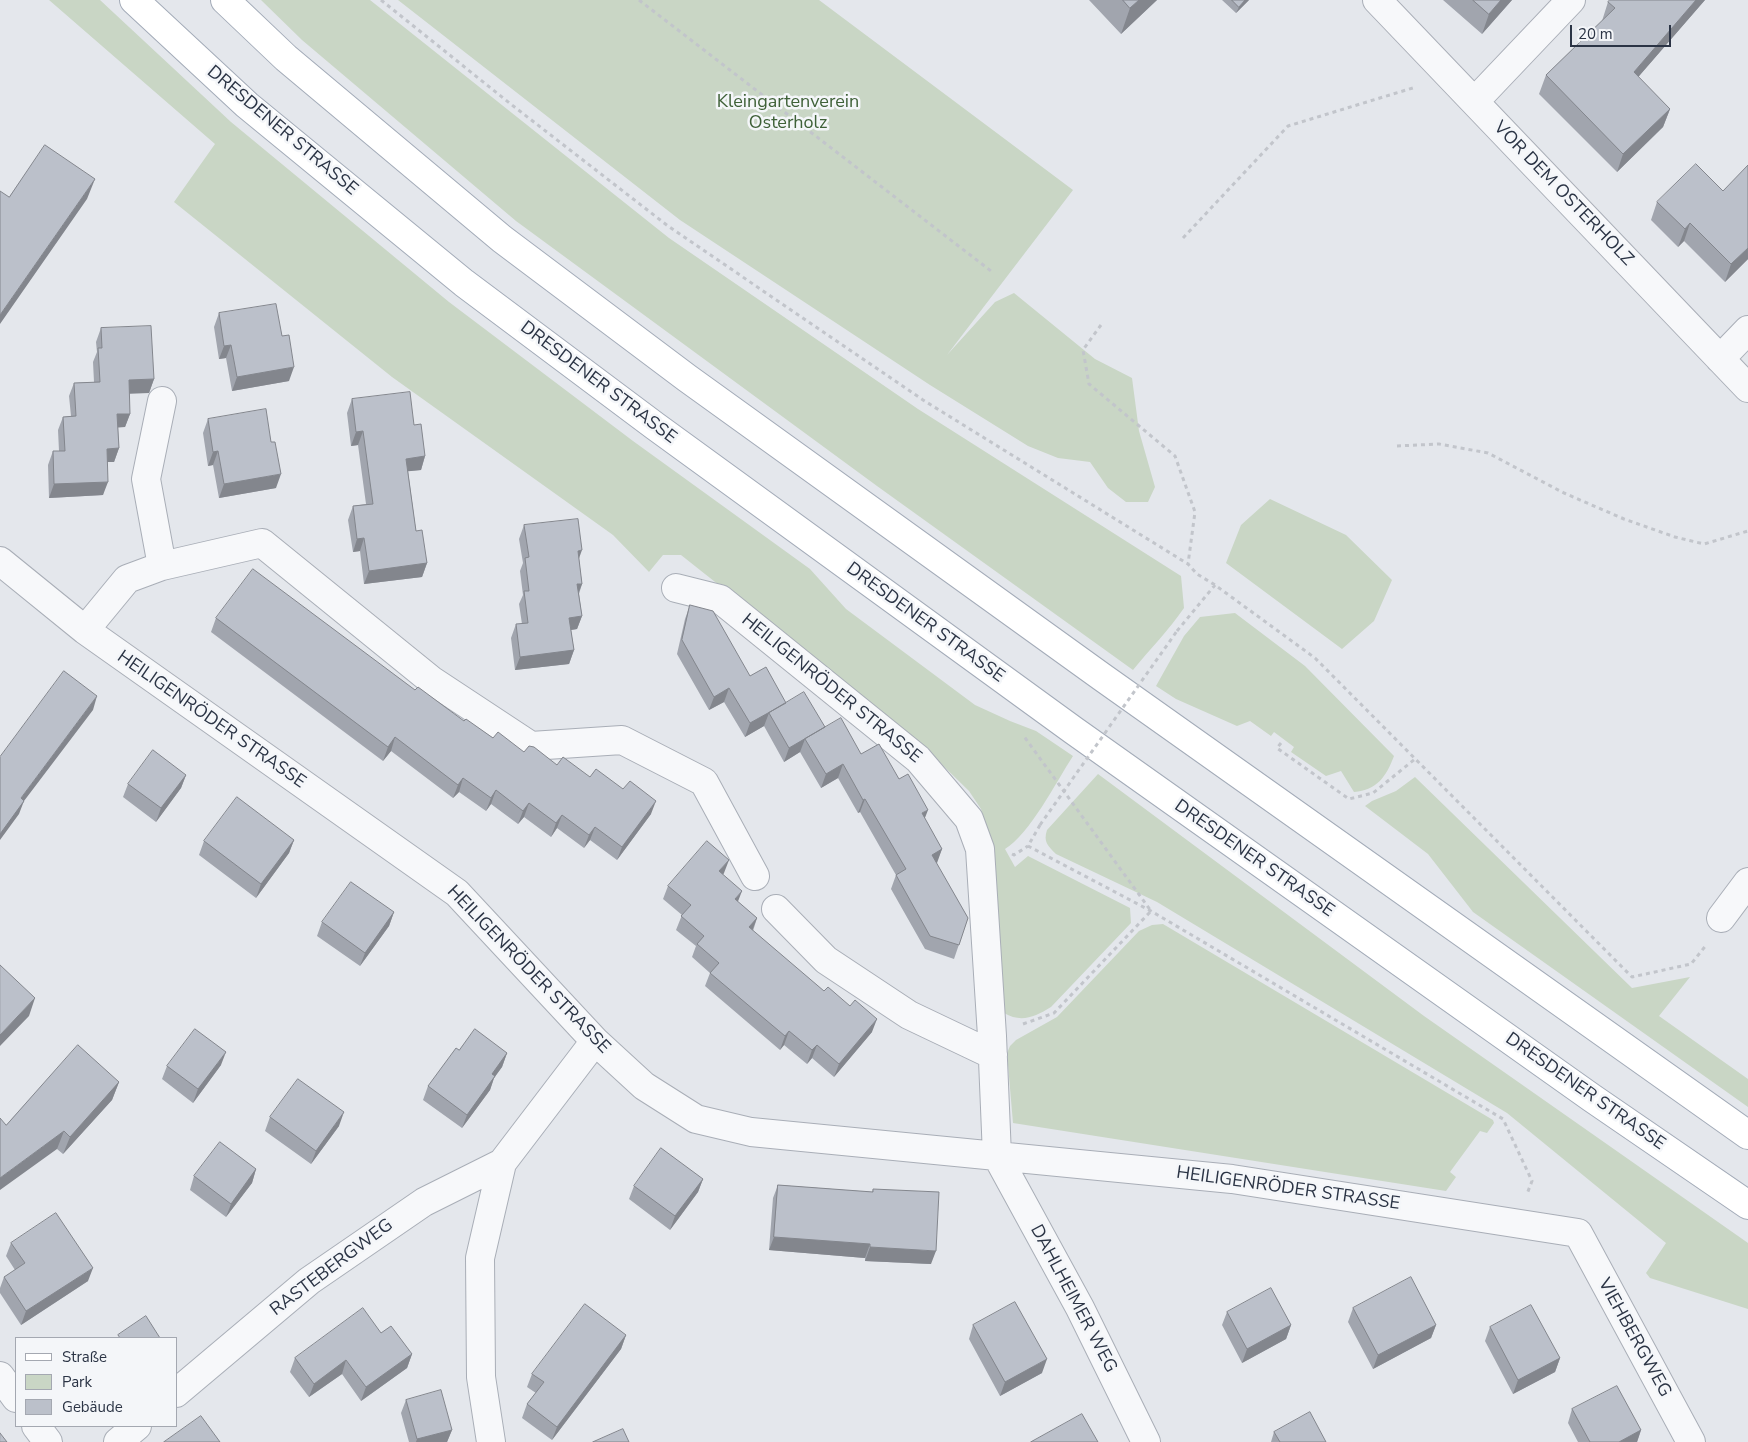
<!DOCTYPE html>
<meta charset="utf-8">
<style>
body{margin:0}
#map{position:relative;width:1748px;height:1442px;overflow:hidden;background:#e4e7ec;font-family:"Nunito Sans",sans-serif}
canvas{display:block}
.legend{position:absolute;left:15px;top:1337px;width:162px;height:90px;box-sizing:border-box;background:#f4f6f9;border:1px solid #a4a8b1;margin:0;padding:6px 9px;list-style:none;font-size:15px;color:#2b3445}
.legend li{display:flex;align-items:center;gap:10px;height:25px}
.legend b{width:25px;border:1px solid #a4a8b1}
.scale{position:absolute;left:1570px;top:25px;width:101px;height:22px;box-sizing:border-box;border:2px solid #2b3445;border-top:0;padding-left:6px;font-size:15px;line-height:18px;white-space:nowrap;color:#2b3445;-webkit-text-stroke:4px #f4f6f9;paint-order:stroke}
</style>
<div id="map">
<canvas width="1748" height="1442"></canvas>
<ul class="legend">
<li><b style="height:6px;background:#fff"></b>Straße</li>
<li><b style="height:14px;background:#c9d6c5"></b>Park</li>
<li><b style="height:14px;background:#bbc0ca"></b>Gebäude</li>
</ul>
<div class="scale">20 m</div>
</div>
<script>
const context = document.querySelector('canvas').getContext('2d');
context.lineJoin = 'round';
function fillPath(path, color) { context.fillStyle = color; context.fill(path, 'evenodd'); }
function trace(path, color, width, dash) { context.strokeStyle = color; context.lineWidth = width; context.lineCap = dash ? 'butt' : 'round'; context.setLineDash(dash || []); context.stroke(path); }
function label(font, color, halo, rows, align = 'center') {
  context.font = font + ' "Nunito Sans",sans-serif'; context.lineWidth = 5; context.setLineDash([]); context.textBaseline = 'middle'; context.strokeStyle = halo; context.fillStyle = color; for (const [text, x, y, turn = 0] of rows) {
    context.save(); context.translate(x, y); context.rotate((+turn || 0) * Math.PI / 180); context.textAlign = isNaN(turn) ? turn : align; if (halo) context.strokeText(text, 0, 0); context.fillText(text, 0, 0); context.restore();
  }
}
fillPath(new Path2D(`
 M 49,0 L 100,0 L 231,122 L 449,302 L 633,441 L 810,569 L 846,609 L 975,705 L 1010,721 L 1036,731 L 1073,756 C 1056,782 1030,834 1005,849 L 1015,867 L 1028,856 L 1130,908 L 1131,923 L 1051,1007 C 1035,1017 1021,1023 1004,1013 L 991,844 L 981,809 L 969,791 L 926,749 L 681,555 L 663,555 L 649,572 L 613,535 L 392,377 L 174,202 L 215,144 Z
 M 261,0 L 370,0 L 669,238 L 918,409 L 1181,576 L 1184,608 C 1169,630 1150,649 1133,670 L 877,486 L 516,221 L 302,40 Z
 M 398,0 L 819,0 L 1073,190 L 947,355 L 995,302 L 1014,293 L 1095,359 L 1132,378 L 1139,431 L 1155,487 L 1148,502 L 1126,502 L 1108,488 L 1090,462 L 1058,458 L 1028,446 L 930,385 L 680,220 Z
 M 1270,499 L 1346,535 L 1392,580 L 1374,621 L 1342,649 L 1226,563 L 1241,525 Z
 M 1235,613 L 1305,666 L 1394,756 C 1386,777 1377,790 1354,792 L 1341,771 L 1326,776 L 1291,752 L 1294,747 L 1274,732 L 1271,736 L 1250,721 L 1237,726 L 1176,699 L 1156,686 L 1184,636 L 1200,617 Z
 M 1098,774 L 1424,1016 L 1748,1243 L 1748,1309 L 1650,1278 L 1646,1273 L 1666,1243 L 1507,1113 L 1157,902 L 1056,854 C 1048,846 1043,842 1047,830 Z
 M 1415,777 L 1632,988 L 1690,977 L 1659,1016 L 1748,1079 L 1748,1107 L 1473,912 L 1428,854 L 1365,806 L 1372,801 L 1396,791 Z
 M 1163,924 L 1493,1120 L 1494,1123 L 1487,1133 L 1480,1131 L 1450,1172 L 1456,1177 L 1446,1191 L 1013,1123 L 1007,1053 L 1010,1046 L 1016,1040 L 1057,1017 L 1139,931 L 1152,925 Z`), '#c9d6c5');
const minor = new Path2D(`
 M 1377,0 L 1748,388
 M 1475,101 L 1571,0
 M 1720,359 L 1748,330
 M 162,401 L 146,479 L 162,566
 M 0,561 L 85,630 L 457,893 L 595,1041 L 644,1086 L 696,1119 L 751,1132 L 1232,1179 L 1578,1233 L 1691,1442
 M 676,588 L 720,599 L 918,759 L 969,819 L 980,849 L 992,1036 L 997,1156 L 1080,1308 L 1146,1442
 M 85,630 L 127,579 L 162,566 L 262,543 L 431,680 L 531,746 L 622,740 L 704,782 L 755,876
 M 776,909 L 826,960 L 909,1015 L 993,1055
 M 1721,918 L 1748,882
 M 0,1376 L 16,1398
 M 176,1393 L 309,1281 L 424,1202 L 502,1163
 M 36,1426 L 48,1442
 M 118,1442 L 137,1426
 M 491,1442 L 481,1377 L 480,1258 L 502,1163 L 595,1041`);
const major = new Path2D(`
 M 134,0 L 247,105 L 464,283 L 655,426 L 1073,730 L 1592,1098 L 1748,1205
 M 225,0 L 286,58 L 502,239 L 687,378 L 1102,677 L 1748,1135`);
trace(minor, '#a9aeb7', 30);
trace(major, '#a3abb8', 30);
trace(new Path2D(`
 M 381,0 L 512,105 L 668,226 L 923,400 L 1188,564 L 1197,574 L 1215,585 L 1315,658 L 1632,977 L 1691,964 L 1707,944
 M 639,0 L 991,271
 M 1183,238 L 1288,126 L 1416,87
 M 1101,325 L 1083,350 L 1089,384 L 1175,456 L 1195,512 L 1188,564
 M 1397,446 L 1439,444 L 1488,453 L 1564,493 L 1624,519 L 1675,537 L 1704,544 L 1748,531
 M 1177,631 L 1215,585
 M 1281,743 L 1277,748 L 1349,799 L 1373,793 L 1415,759
 M 1040,825 L 1028,846 L 1151,911 L 1503,1119 L 1532,1181 L 1527,1194
 M 1012,854 L 1014,855 L 1028,846
 M 1023,1024 L 1054,1013 L 1151,911 L 1023,735`), '#c2c5cb', 3, [4, 4]);
trace(minor, '#f7f8fa', 28);
trace(major, '#fff', 28);
trace(new Path2D(`
 M 1040,825 L 1177,631`), '#c2c5cb', 3, [4, 4]);
fillPath(new Path2D(`
 M 1089,0 L 1157,0 L 1121,34 Z
 M 1222,0 L 1249,0 L 1236,13 Z
 M 1443,0 L 1512,0 L 1482,34 Z
 M 1610,0 L 1705,0 L 1638,77 L 1670,109 L 1663,127 L 1617,172 L 1539,94 L 1546,75 L 1602,21 L 1608,2 Z
 M 1723,191 L 1748,259 L 1725,282 L 1684,241 L 1678,247 L 1651,220 L 1657,202 Z
 M 219,313 L 282,336 L 289,381 L 232,391 L 226,358 L 219,359 L 214,327 Z
 M 101,328 L 154,379 L 149,393 L 129,393 L 130,414 L 125,427 L 118,427 L 119,448 L 114,462 L 107,462 L 103,495 L 49,498 L 48,465 L 53,451 L 59,451 L 58,430 L 63,417 L 71,416 L 69,396 L 74,383 L 94,382 L 93,362 L 97,352 L 96,342 Z
 M 352,399 L 414,425 L 425,456 L 421,470 L 408,471 L 416,531 L 427,563 L 422,577 L 364,584 L 360,551 L 353,552 L 348,520 L 353,506 L 366,504 L 358,445 L 351,446 L 347,413 Z
 M 208,419 L 276,488 L 219,498 L 213,465 L 208,466 L 203,433 Z
 M 524,525 L 579,559 L 582,584 L 579,594 L 582,616 L 577,629 L 571,630 L 574,650 L 569,664 L 515,670 L 511,638 L 516,624 L 522,624 L 519,604 L 523,595 L 520,571 L 523,563 L 519,539 Z
 M 690,605 L 750,676 L 786,703 L 825,727 L 861,754 L 899,779 L 925,819 L 942,849 L 936,863 L 968,918 L 954,959 L 925,949 L 891,889 L 896,875 L 860,812 L 858,813 L 838,778 L 821,788 L 800,752 L 784,762 L 764,726 L 745,737 L 724,702 L 709,710 L 677,654 L 685,619 Z
 M 216,618 L 415,690 L 464,721 L 493,738 L 524,752 L 590,777 L 651,814 L 617,860 L 590,840 L 584,848 L 557,828 L 551,837 L 524,817 L 518,824 L 491,804 L 486,811 L 459,792 L 453,798 L 391,751 L 383,761 L 211,632 Z
 M 186,775 L 181,788 L 156,822 L 123,797 L 128,784 Z
 M 294,840 L 289,853 L 256,898 L 199,855 L 204,841 Z
 M 724,873 L 723,875 L 738,902 L 757,918 L 753,931 L 872,1032 L 834,1077 L 812,1058 L 807,1064 L 784,1045 L 780,1050 L 705,986 L 710,973 L 692,957 L 696,946 L 676,930 L 682,915 L 663,899 L 668,886 Z
 M 394,912 L 389,926 L 360,966 L 317,936 L 322,922 Z
 M 459,1050 L 507,1053 L 502,1067 L 494,1078 L 490,1090 L 462,1128 L 423,1100 L 428,1086 Z
 M 221,1065 L 193,1103 L 162,1079 L 167,1066 Z
 M 119,1082 L 112,1100 L 63,1154 L 57,1149 L 6,1125 Z
 M 270,1117 L 339,1126 L 311,1164 L 265,1131 Z
 M 256,1169 L 252,1183 L 226,1217 L 190,1190 L 194,1176 Z
 M 703,1179 L 698,1192 L 670,1230 L 629,1199 L 634,1186 Z
 M 778,1185 L 872,1192 L 873,1189 L 931,1264 L 865,1261 L 865,1258 L 769,1250 L 773,1198 Z
 M 11,1243 L 88,1281 L 21,1325 L 0,1293 L 0,1288 L 4,1277 L 15,1270 L 6,1256 Z
 M 1353,1308 L 1436,1325 L 1431,1338 L 1373,1369 L 1348,1322 Z
 M 1227,1312 L 1291,1325 L 1286,1339 L 1242,1363 L 1222,1325 Z
 M 973,1325 L 1042,1373 L 1000,1396 L 969,1339 Z
 M 1490,1327 L 1560,1358 L 1555,1372 L 1513,1394 L 1485,1341 Z
 M 381,1333 L 412,1354 L 407,1368 L 361,1401 L 342,1374 L 309,1397 L 290,1372 L 295,1358 Z
 M 626,1335 L 621,1349 L 552,1440 L 522,1418 L 527,1404 L 536,1393 L 527,1387 L 532,1374 Z
 M 406,1400 L 452,1430 L 447,1442 L 409,1442 L 401,1413 Z
 M 1572,1409 L 1641,1430 L 1637,1442 L 1578,1442 L 1568,1423 Z
 M 1274,1432 L 1326,1442 L 1271,1442 Z`), '#a1a5ae');
fillPath(new Path2D(`
 M 1139,0 L 1157,0 L 1121,34 L 1130,8 Z
 M 1245,0 L 1249,0 L 1236,13 L 1239,7 Z
 M 1501,0 L 1512,0 L 1482,34 L 1489,14 Z
 M 1696,0 L 1705,0 L 1627,90 L 1634,72 Z
 M 1670,109 L 1663,127 L 1617,172 L 1623,154 Z
 M 95,179 L 87,199 L 0,324 L 0,315 Z
 M 1690,223 L 1684,241 L 1678,247 L 1685,229 Z
 M 1748,248 L 1748,259 L 1725,282 L 1731,264 Z
 M 231,345 L 226,358 L 219,359 L 224,346 Z
 M 294,367 L 289,381 L 232,391 L 237,377 Z
 M 154,379 L 149,393 L 124,394 L 129,380 Z
 M 117,414 L 130,414 L 125,427 L 112,428 Z
 M 363,431 L 358,445 L 351,446 L 356,432 Z
 M 119,448 L 114,462 L 102,462 L 107,449 Z
 M 218,451 L 213,465 L 208,466 L 213,452 Z
 M 425,456 L 421,470 L 401,472 L 406,459 Z
 M 281,474 L 276,488 L 219,498 L 224,484 Z
 M 108,482 L 103,495 L 49,498 L 54,484 Z
 M 364,538 L 360,551 L 353,552 L 357,539 Z
 M 582,550 L 577,564 L 578,551 Z
 M 427,563 L 422,577 L 364,584 L 369,571 Z
 M 577,584 L 582,584 L 577,597 Z
 M 582,616 L 577,629 L 564,631 L 569,618 Z
 M 574,650 L 569,664 L 515,670 L 520,657 Z
 M 729,688 L 724,702 L 709,710 L 714,697 Z
 M 97,696 L 93,710 L 24,801 L 19,814 L 0,840 L 0,834 L 21,798 Z
 M 786,703 L 769,713 L 764,726 L 745,737 L 750,723 Z
 M 825,727 L 805,739 L 800,752 L 784,762 L 789,748 Z
 M 395,737 L 391,751 L 383,761 L 388,747 Z
 M 843,764 L 838,778 L 821,788 L 826,774 Z
 M 186,775 L 181,788 L 156,822 L 161,808 Z
 M 463,778 L 459,792 L 453,798 L 458,785 Z
 M 496,790 L 491,804 L 486,811 L 491,798 Z
 M 865,799 L 860,812 L 858,813 L 863,800 Z
 M 656,801 L 651,814 L 617,860 L 622,847 Z
 M 529,803 L 524,817 L 518,824 L 523,811 Z
 M 928,810 L 923,823 L 922,813 Z
 M 562,815 L 557,828 L 551,837 L 556,823 Z
 M 595,827 L 590,840 L 584,848 L 589,835 Z
 M 294,840 L 289,853 L 256,898 L 261,884 Z
 M 942,849 L 937,863 L 927,868 L 932,855 Z
 M 729,860 L 724,873 L 714,885 L 719,871 Z
 M 742,891 L 737,904 L 735,899 Z
 M 394,912 L 389,926 L 360,966 L 365,953 Z
 M 757,918 L 752,931 L 749,927 Z
 M 35,998 L 29,1016 L 0,1046 L 0,1035 Z
 M 877,1019 L 872,1032 L 834,1077 L 839,1064 Z
 M 789,1031 L 784,1045 L 780,1050 L 785,1036 Z
 M 817,1045 L 812,1058 L 807,1064 L 812,1050 Z
 M 226,1052 L 221,1065 L 193,1103 L 198,1089 Z
 M 507,1053 L 502,1067 L 494,1078 L 490,1090 L 462,1128 L 467,1115 L 492,1074 Z
 M 119,1082 L 112,1100 L 63,1154 L 70,1137 Z
 M 344,1112 L 339,1126 L 311,1164 L 316,1151 Z
 M 64,1131 L 57,1149 L 0,1190 L 0,1178 Z
 M 256,1169 L 252,1183 L 226,1217 L 231,1204 Z
 M 703,1179 L 698,1192 L 670,1230 L 675,1216 Z
 M 774,1237 L 870,1244 L 865,1258 L 769,1250 Z
 M 870,1247 L 936,1251 L 931,1264 L 865,1261 Z
 M 93,1268 L 88,1281 L 21,1325 L 26,1311 Z
 M 1291,1325 L 1286,1339 L 1242,1363 L 1247,1349 Z
 M 1436,1325 L 1431,1338 L 1373,1369 L 1378,1355 Z
 M 626,1335 L 621,1349 L 552,1440 L 557,1427 Z
 M 412,1354 L 407,1368 L 361,1401 L 366,1387 Z
 M 1560,1358 L 1555,1372 L 1513,1394 L 1518,1380 Z
 M 1047,1359 L 1042,1373 L 1000,1396 L 1005,1382 Z
 M 346,1360 L 342,1374 L 309,1397 L 314,1384 Z
 M 452,1430 L 447,1442 L 416,1442 L 417,1439 Z
 M 1641,1430 L 1637,1442 L 1619,1442 Z`), '#83868d');
const building = new Path2D(`
 M 1123,0 L 1139,0 L 1130,8 Z
 M 1232,0 L 1245,0 L 1239,7 Z
 M 1473,0 L 1501,0 L 1489,14 Z
 M 1610,0 L 1696,0 L 1634,72 L 1670,109 L 1623,154 L 1546,75 L 1615,8 L 1608,2 Z
 M 45,145 L 95,179 L 0,315 L 0,191 L 9,197 Z
 M 1696,164 L 1723,191 L 1748,165 L 1748,248 L 1731,264 L 1690,223 L 1685,229 L 1657,202 Z
 M 276,304 L 282,336 L 289,335 L 294,367 L 237,377 L 231,345 L 224,346 L 219,313 Z
 M 151,326 L 154,379 L 129,380 L 130,414 L 117,414 L 119,448 L 107,449 L 108,482 L 54,484 L 53,451 L 65,451 L 63,417 L 76,416 L 74,383 L 100,382 L 98,348 L 102,348 L 101,328 Z
 M 410,392 L 414,425 L 421,424 L 425,456 L 406,459 L 416,531 L 422,530 L 427,563 L 369,571 L 364,538 L 357,539 L 353,506 L 373,504 L 363,431 L 356,432 L 352,399 Z
 M 266,409 L 271,442 L 275,442 L 281,474 L 224,484 L 218,451 L 213,452 L 208,419 Z
 M 578,519 L 582,550 L 578,551 L 582,584 L 577,584 L 582,616 L 569,618 L 574,650 L 520,657 L 516,624 L 528,623 L 524,591 L 529,591 L 525,558 L 529,557 L 524,525 Z
 M 253,569 L 415,690 L 418,687 L 464,721 L 466,719 L 493,738 L 498,732 L 524,752 L 529,746 L 534,747 L 557,765 L 563,757 L 590,777 L 596,769 L 623,789 L 630,781 L 656,801 L 622,847 L 595,827 L 589,835 L 562,815 L 556,823 L 529,803 L 523,811 L 496,790 L 491,798 L 463,778 L 458,785 L 395,737 L 388,747 L 216,618 Z
 M 690,605 L 713,611 L 750,676 L 766,667 L 786,703 L 750,723 L 729,688 L 714,697 L 682,640 Z
 M 64,671 L 97,696 L 21,798 L 24,801 L 0,834 L 0,757 Z
 M 804,692 L 825,727 L 789,748 L 769,713 Z
 M 841,718 L 861,754 L 879,744 L 899,779 L 908,774 L 928,810 L 922,813 L 942,849 L 932,855 L 968,918 L 959,945 L 930,936 L 896,875 L 906,869 L 865,799 L 863,800 L 843,764 L 826,774 L 805,739 Z
 M 153,750 L 186,775 L 161,808 L 128,784 Z
 M 237,797 L 294,840 L 261,884 L 204,841 Z
 M 707,841 L 729,860 L 719,871 L 742,891 L 735,899 L 757,918 L 749,927 L 824,991 L 828,987 L 850,1006 L 855,1000 L 877,1019 L 839,1064 L 817,1045 L 812,1050 L 789,1031 L 785,1036 L 710,973 L 719,963 L 697,944 L 704,936 L 681,916 L 691,905 L 668,886 Z
 M 351,882 L 394,912 L 365,953 L 322,922 Z
 M 0,965 L 35,998 L 0,1035 Z
 M 195,1029 L 226,1052 L 198,1089 L 167,1066 Z
 M 475,1029 L 507,1053 L 492,1074 L 495,1076 L 467,1115 L 428,1086 L 456,1048 L 459,1050 Z
 M 78,1045 L 119,1082 L 70,1137 L 64,1131 L 0,1178 L 0,1118 L 6,1125 Z
 M 298,1079 L 344,1112 L 316,1151 L 270,1117 Z
 M 220,1142 L 256,1169 L 231,1204 L 194,1176 Z
 M 661,1148 L 703,1179 L 675,1216 L 634,1186 Z
 M 778,1185 L 873,1192 L 873,1189 L 939,1192 L 936,1251 L 870,1247 L 870,1244 L 774,1237 Z
 M 56,1213 L 93,1268 L 26,1311 L 4,1277 L 25,1263 L 11,1243 Z
 M 1411,1277 L 1436,1325 L 1378,1355 L 1353,1308 Z
 M 1271,1288 L 1291,1325 L 1247,1349 L 1227,1312 Z
 M 1015,1302 L 1047,1359 L 1005,1382 L 973,1325 Z
 M 585,1304 L 626,1335 L 557,1427 L 527,1404 L 544,1382 L 532,1374 Z
 M 1531,1305 L 1560,1358 L 1518,1380 L 1490,1327 Z
 M 363,1308 L 381,1333 L 391,1326 L 412,1354 L 366,1387 L 346,1360 L 314,1384 L 295,1358 Z
 M 146,1316 L 160,1338 L 120,1338 L 118,1335 Z
 M 1617,1386 L 1641,1430 L 1619,1442 L 1590,1442 L 1572,1409 Z
 M 441,1390 L 452,1430 L 417,1439 L 406,1400 Z
 M 1310,1412 L 1326,1442 L 1280,1442 L 1274,1432 Z
 M 1082,1414 L 1098,1442 L 1031,1442 Z
 M 201,1416 L 220,1442 L 164,1442 Z
 M 623,1429 L 629,1442 L 593,1442 Z
 M 0,1433 L 7,1442 L 0,1442 Z`);
fillPath(building, '#bbc0ca');
trace(building, '#83868d', 1);
label('18px', '#3f6138', '#f4f6f9', [
 ["Kleingartenverein",788,103],
 ["Osterholz",788,124]
]);
label('18px', '#2b3445', '#f4f6f9', [
 ["DRESDENER STRASSE",282,131,40],
 ["VOR DEM OSTERHOLZ",1563,194,46],
 ["DRESDENER STRASSE",598,383,37],
 ["DRESDENER STRASSE",925,623,36],
 ["HEILIGENRÖDER STRASSE",831,689,39],
 ["HEILIGENRÖDER STRASSE",211,720,35],
 ["DRESDENER STRASSE",1254,859,35],
 ["HEILIGENRÖDER STRASSE",528,970,46],
 ["DRESDENER STRASSE",1585,1092,35],
 ["HEILIGENRÖDER STRASSE",1288,1189,8],
 ["RASTEBERGWEG",332,1268,-37],
 ["DAHLHEIMER WEG",1073,1299,62],
 ["VIEHBERGWEG",1634,1338,61]
]);
</script>
